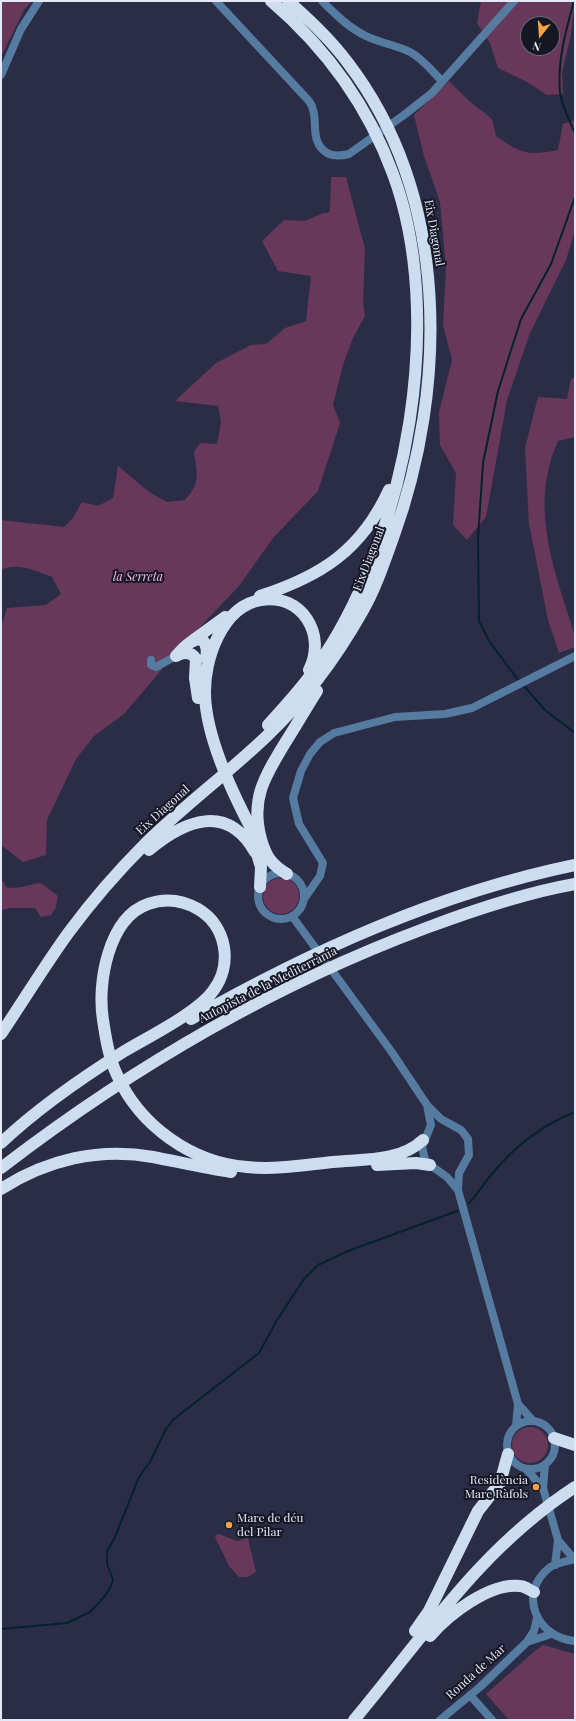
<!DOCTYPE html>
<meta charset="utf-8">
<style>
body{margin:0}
#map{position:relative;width:576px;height:1721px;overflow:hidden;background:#2b2d47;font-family:"Playfair Display",serif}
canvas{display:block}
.frame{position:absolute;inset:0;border:2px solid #e5e8f9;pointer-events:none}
.north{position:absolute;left:520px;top:16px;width:40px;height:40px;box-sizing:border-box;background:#151723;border:1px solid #686b79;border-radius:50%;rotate:197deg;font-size:11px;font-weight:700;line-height:16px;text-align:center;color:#e5e8f9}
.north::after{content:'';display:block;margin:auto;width:14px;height:18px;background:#f5a346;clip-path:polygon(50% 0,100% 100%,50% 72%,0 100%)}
</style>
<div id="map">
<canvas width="576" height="1721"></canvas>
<div class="frame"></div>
<div class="north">N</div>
</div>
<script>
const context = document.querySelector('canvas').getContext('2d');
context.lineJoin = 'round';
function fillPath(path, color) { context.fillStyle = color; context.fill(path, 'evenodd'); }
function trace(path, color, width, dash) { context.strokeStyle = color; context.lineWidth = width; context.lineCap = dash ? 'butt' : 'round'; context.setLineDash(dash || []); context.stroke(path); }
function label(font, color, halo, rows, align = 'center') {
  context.font = font + ' "Playfair Display",serif'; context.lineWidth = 4; context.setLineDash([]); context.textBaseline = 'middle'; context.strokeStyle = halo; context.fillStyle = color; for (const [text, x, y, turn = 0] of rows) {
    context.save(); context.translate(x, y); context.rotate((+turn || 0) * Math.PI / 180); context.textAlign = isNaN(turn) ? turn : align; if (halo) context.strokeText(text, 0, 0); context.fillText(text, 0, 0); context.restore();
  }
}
fillPath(new Path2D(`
 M 1,1 L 32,1 L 24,10 L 1,57 Z
 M 481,1 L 575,1 L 571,34 L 562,73 L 563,94 L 547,95 L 527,82 L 498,68 L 490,43 L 477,23 ZM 528,24 L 552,24 L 552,48 L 528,48 Z
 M 449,81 L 468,100 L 492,119 L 496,136 C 521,154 528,156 558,150 L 563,124 L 575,120 L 575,230 L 566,260 L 530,333 L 507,400 L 486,517 L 467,540 L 453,525 L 456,473 L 440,445 L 439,412 L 452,360 L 443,325 L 446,268 L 440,202 L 424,156 L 414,115 Z
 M 331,177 L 346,177 L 365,249 L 363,303 L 365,316 L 353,338 L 343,365 L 333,405 L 340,423 L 318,491 L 273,538 L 239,586 L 181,647 L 124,714 L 94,736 L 76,759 L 47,820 L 46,855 L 23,862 L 1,845 L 1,627 L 7,608 L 46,605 L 61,594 L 52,577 C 36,571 17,562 1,570 L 1,520 L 64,527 L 73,518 L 82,502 L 98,506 L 113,498 L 118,466 L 149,492 L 167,502 L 185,500 C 201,482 197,474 194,452 L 200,443 L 217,444 L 221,422 L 218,406 L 175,401 L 216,363 L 251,345 L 266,344 L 285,328 L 306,321 L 311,276 L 278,271 L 262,241 L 284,220 L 305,221 L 323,213 L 327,213 L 330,211 Z
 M 575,377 L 575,437 L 558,441 C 528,507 555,572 575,636 L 575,647 L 559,653 L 548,620 L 529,524 L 525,448 L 538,397 L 567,399 L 571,379 Z
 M 1,878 L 6,887 C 18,890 29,884 41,883 L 58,896 L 56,907 L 51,915 L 41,917 L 35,908 L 10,908 L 1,910 Z
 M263 896a18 18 0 1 1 36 0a18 18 0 1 1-36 0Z
 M512 1445a18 18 0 1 1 36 0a18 18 0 1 1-36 0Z
 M 219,1534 L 237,1541 L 248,1538 L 256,1572 L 248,1577 L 239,1577 L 229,1566 L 216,1539 L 215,1536 Z
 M 543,1645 L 575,1654 L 575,1720 L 509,1720 L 486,1694 L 536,1650 Z`), '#67385a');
trace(new Path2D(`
 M 574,1 C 566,30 557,62 560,92 C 562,106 569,120 575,133
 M 519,681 L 489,641 L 479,621 L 478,538 L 483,463 L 498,391 L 521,319 L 551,264 L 575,197
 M 522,684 L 545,710 L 575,733
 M 469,1203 C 478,1194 484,1183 492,1174 C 514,1147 542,1125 575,1112
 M 1,1629 L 67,1623 L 90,1612 L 105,1596 L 111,1586 L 113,1579 L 107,1564 L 107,1551 L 115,1537 L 139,1477 L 150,1462 L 166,1429 L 174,1419 L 259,1353 L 277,1320 L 304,1279 L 318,1265 L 348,1251 L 457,1211`), '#03222b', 2);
trace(new Path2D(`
 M 216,1 L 309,101 C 321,117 307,140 327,153 C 334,157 341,156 349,154 L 404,115 L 432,93 L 514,1
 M 322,1 C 335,14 349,28 366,36 C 380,43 396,45 410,52 C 422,58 432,71 442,81
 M 1,75 L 21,29 L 39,1
 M 151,660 L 151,665 L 156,667 L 176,656
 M258 896a23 23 0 1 1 46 0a23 23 0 1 1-46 0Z
 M 304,899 L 320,876 L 323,863 L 299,824 L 293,798 L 301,771 L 310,754 L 320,742 L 334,733 L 395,717 L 445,714 L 472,708 L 575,656
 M 292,916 L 391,1051 L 427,1105 L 441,1119 L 461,1130 L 468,1139 L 469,1155 L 459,1173 L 458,1190 L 518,1404 L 516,1426
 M 427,1105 L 431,1125 L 422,1147 L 425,1160 L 430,1165 L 447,1177 L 458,1190
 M 518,1404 L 533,1421
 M507 1445a24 24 0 1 1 48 0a24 24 0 1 1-48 0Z
 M 545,1465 L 543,1488 L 558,1540 L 555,1565
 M 526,1469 L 543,1488
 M 558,1540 L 574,1559
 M 575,1559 C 567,1561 555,1563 549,1568 C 517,1594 537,1638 575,1641
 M 527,1642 L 551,1634
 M 470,1695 L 492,1720
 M 440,1720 L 480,1687 L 527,1642 L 534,1631 L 537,1618`), '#567ba0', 8);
trace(new Path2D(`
 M 260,596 C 321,576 361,551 389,490
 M 192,641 L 225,617
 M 176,656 C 181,651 186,644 193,641 C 206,635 208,649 206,658
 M 176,656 C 183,652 191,651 196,659 L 195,678 L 198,698
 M 268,725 C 288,703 308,681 324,656 C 407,530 446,317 393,174 C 368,106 326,48 271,1
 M 254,844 L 261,867 L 260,887
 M 149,850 C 185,820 227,803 255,852
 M 264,852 C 241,811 206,742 205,694 C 204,660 222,606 261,600 C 302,593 327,635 309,670
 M 287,874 C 272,865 266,857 261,839 C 250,799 265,776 285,743 C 296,726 306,708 317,691
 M 191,1019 C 311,951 439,893 575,865
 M 1,1034 C 24,1000 45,965 69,932 C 92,901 118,871 145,844 C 202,788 270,744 318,679 C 334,658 349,635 362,612 C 375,590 384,563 393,538 C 448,386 450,197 348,63 C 331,40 310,20 288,1
 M 1,1143 C 38,1108 80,1079 123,1052 C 148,1037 197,1013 213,991 C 233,965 227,926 198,909 C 182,900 165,898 148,904 C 108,918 97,984 103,1020 C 106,1040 109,1058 117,1075 C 140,1126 192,1163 247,1167 C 275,1170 305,1165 333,1162 C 362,1159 400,1162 423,1140
 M 377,1165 L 416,1163 L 430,1165
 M 1,1168 C 130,1069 273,985 426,928 C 474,910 524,893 575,884
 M 1,1189 C 46,1160 99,1147 153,1157 C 179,1162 204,1168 231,1172
 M 554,1438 L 575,1445
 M 415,1631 L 429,1611 L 478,1511 L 500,1483 L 508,1454
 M 430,1636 C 448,1615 490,1582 520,1586 C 525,1586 529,1590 534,1592
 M 354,1720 C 425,1635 480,1549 575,1487`), '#ccddf0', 12);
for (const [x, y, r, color] of [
 [536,1487,4,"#f5a346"],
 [229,1525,4,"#f5a346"]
]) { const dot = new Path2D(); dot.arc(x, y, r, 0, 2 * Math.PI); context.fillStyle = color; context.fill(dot); trace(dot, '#151723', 1.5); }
label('12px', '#e5e8f9', '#151723', [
 ["Eix Diagonal",434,233,80],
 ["Eix Diagonal",369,559,-69],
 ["Eix Diagonal",163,810,-42],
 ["Autopista de la Mediterrània",268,985,-27],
 ["Ronda de Mar",476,1672,-42]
]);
label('italic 12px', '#feb7e9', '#151723', [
 ["la Serreta",138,577]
]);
label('12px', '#e5e8f9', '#151723', [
 ["Residència",528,1480],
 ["Mare Ràfols",528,1494],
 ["Mare de déu",237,1518,"left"],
 ["del Pilar",237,1532,"left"]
], 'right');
</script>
